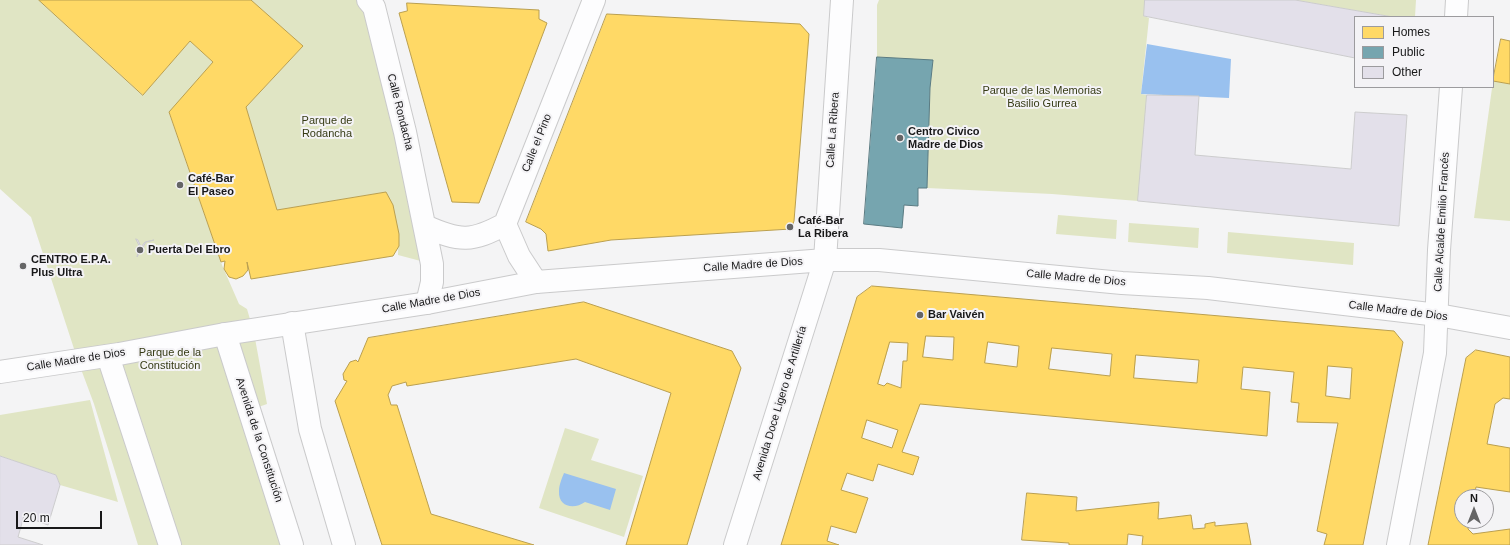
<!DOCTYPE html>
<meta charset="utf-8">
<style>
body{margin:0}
#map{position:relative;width:1510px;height:545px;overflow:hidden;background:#f4f4f5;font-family:Arial,sans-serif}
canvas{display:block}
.legend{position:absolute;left:1354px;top:16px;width:140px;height:72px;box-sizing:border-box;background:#f4f3f6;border:1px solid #9c9b9e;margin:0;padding:5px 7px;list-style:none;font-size:12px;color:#181819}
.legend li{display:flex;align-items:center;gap:8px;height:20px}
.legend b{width:20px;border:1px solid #9c9b9e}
.north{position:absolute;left:1454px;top:489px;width:40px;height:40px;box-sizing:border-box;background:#f4f3f6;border:1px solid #9c9b9e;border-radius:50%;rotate:0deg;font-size:11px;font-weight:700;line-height:16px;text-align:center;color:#181819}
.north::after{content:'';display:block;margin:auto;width:14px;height:18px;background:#656566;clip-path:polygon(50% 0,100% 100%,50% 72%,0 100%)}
.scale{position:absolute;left:16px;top:511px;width:86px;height:18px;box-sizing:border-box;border:2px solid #181819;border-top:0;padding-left:5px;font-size:12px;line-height:14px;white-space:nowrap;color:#181819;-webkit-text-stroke:3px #f4f3f6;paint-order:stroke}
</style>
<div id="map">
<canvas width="1510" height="545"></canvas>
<ul class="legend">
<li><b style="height:11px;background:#ffd966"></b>Homes</li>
<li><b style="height:11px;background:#76a5af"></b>Public</li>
<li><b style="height:11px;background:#e3e0ea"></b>Other</li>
</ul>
<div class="north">N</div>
<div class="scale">20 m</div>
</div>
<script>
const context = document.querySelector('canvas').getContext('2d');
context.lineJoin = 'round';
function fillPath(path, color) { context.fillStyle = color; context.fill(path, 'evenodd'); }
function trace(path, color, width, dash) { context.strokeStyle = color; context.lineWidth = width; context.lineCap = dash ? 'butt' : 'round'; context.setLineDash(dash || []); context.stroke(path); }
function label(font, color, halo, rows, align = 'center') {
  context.font = font + ' Arial,sans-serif'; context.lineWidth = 4; context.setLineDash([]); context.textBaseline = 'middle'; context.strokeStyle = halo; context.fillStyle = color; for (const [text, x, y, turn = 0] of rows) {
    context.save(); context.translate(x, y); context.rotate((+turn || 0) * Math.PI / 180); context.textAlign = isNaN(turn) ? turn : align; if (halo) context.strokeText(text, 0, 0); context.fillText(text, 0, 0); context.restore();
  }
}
fillPath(new Path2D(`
 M 0,0 L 39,0 L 143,95 L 190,41 L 213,62 L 169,113 L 222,265 L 239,304 L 247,309 L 254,333 L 267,404 L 250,410 L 296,545 L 138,545 L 94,404 L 78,361 L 31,217 L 0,189 Z
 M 251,0 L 366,0 L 432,264 L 398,255 C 399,232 397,212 386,192 L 277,210 L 246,107 L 303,46 Z
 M 879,0 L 1145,0 L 1144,16 L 1149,18 L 1141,94 L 1147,95 L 1138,201 L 1052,194 L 927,188 L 930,88 L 933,61 L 877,57 L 877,5 Z
 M 1295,0 L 1416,0 L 1415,17 L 1393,17 Z
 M 1493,81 L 1510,84 L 1510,221 L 1474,218 Z
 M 1058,215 L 1117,220 L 1116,239 L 1056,234 Z
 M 1129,223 L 1199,228 L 1198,248 L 1128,242 Z
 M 1228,232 L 1354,243 L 1353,265 L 1227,253 Z
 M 90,400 L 118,502 L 60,485 L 56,475 L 0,456 L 0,415 Z
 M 565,428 L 599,439 L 591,460 L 643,476 L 624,537 L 539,508 Z`), '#e0e5c4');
fillPath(new Path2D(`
 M 1147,44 L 1231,59 L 1229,98 L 1141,94 Z
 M 564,473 L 616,489 L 610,510 L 585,502 C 574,510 558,507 559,491 C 559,485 562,478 564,473 Z`), '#99c1ef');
const homes = new Path2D(`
 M 39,0 L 251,0 L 303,46 L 246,107 L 277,210 L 386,192 L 393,205 L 399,234 L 399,246 L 393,256 L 251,279 L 247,262 L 248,270 L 243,276 L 236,279 L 229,277 L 224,269 L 225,261 L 221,262 L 169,112 L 213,62 L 190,41 L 143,95 Z
 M 407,3 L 539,10 L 539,19 L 547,23 L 479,203 L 452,202 L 399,13 L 407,11 Z
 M 607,14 L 800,24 L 809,34 L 794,221 L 791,229 L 611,240 L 548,251 L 546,234 L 541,229 L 526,222 Z
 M 1501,39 L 1510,41 L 1510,84 L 1493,81 Z
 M 872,286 L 1394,331 L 1403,342 L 1363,545 L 1324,545 L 1327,534 L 1317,531 L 1338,423 L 1297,422 L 1299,403 L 1291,402 L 1294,372 L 1243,367 L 1241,389 L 1270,392 L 1267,436 L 920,404 L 902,452 L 919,457 L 913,475 L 878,464 L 873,481 L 847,473 L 841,490 L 868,498 L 856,533 L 831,526 L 827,541 L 839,545 L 781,545 L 857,297 ZM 926,336 L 954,337 L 953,360 L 923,357 ZM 890,342 L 908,343 L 907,361 L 903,361 L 901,388 L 887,383 L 884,386 L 878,384 ZM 988,342 L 1019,346 L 1017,367 L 985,363 ZM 1052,348 L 1112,354 L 1110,376 L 1049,369 ZM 1136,355 L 1199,360 L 1197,383 L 1134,378 ZM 1328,366 L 1352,368 L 1350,399 L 1326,396 ZM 867,420 L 898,430 L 892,448 L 862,438 Z
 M 584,302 L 732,351 L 741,368 L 687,545 L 626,545 L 671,393 L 576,359 L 407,386 L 406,382 L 392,386 L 388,395 L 391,405 L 397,405 L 431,514 L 534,545 L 382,545 L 335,401 L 347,381 L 344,380 L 343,374 L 350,362 L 356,360 L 358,362 L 368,338 Z
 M 1476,350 L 1510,357 L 1510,399 L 1503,398 L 1495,404 L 1487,444 L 1510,448 L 1510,492 L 1476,487 L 1474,497 L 1462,497 L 1462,521 L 1469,521 L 1468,529 L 1473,534 L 1510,529 L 1510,545 L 1428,545 L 1466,358 Z
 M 1027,493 L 1077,497 L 1076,511 L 1159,502 L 1158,519 L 1191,515 L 1193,529 L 1205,528 L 1205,524 L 1215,522 L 1215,526 L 1247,523 L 1251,545 L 1142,545 L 1143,536 L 1128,534 L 1127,545 L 1069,545 L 1069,543 L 1022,540 Z`);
fillPath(homes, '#ffd966');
trace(homes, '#ba9f4f', 1);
const public = new Path2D(`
 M 877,57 L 933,60 L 930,88 L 927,188 L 918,188 L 918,206 L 904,205 L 902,228 L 864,224 Z`);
fillPath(public, '#76a5af');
trace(public, '#5a7b82', 1);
const building = new Path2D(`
 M 1145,0 L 1295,0 L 1393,17 L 1355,17 L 1355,58 L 1144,16 Z
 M 1147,95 L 1199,96 L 1195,155 L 1351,169 L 1355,112 L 1407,115 L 1399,226 L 1138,201 Z
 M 136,239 L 138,240 L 141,247 L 145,242 L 154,240 L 146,242 L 137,257 L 139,246 Z
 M 0,456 L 56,475 L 60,485 L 48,525 L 24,516 L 18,537 L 43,545 L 0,545 Z`);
fillPath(building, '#e3e0ea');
trace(building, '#cccccd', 1);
const street = new Path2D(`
 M 368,0 L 374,7 L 405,132 L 432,264 L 432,282 L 427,303
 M 1456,17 L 1457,0
 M 425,226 C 460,242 472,242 505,224
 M 825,260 L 842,0
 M 536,282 L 519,256 L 505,224 L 594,0
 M 292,323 L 310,429 L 344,545
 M 225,334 L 292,545
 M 108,356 L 170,545
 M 1398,545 L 1435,353 L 1439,250 L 1451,87`);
const secondary = new Path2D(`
 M 0,372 L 119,354 L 225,334 L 427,303 L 536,282 L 825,260 L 879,260 L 1122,283 L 1208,288 L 1438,315 L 1510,328
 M 735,545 L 825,260`);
trace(street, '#cacacb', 24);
trace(secondary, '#cacacb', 24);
trace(street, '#fdfdfe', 22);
trace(secondary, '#fdfdfe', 22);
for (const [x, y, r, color] of [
 [900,138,4,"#656566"],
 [180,185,4,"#656566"],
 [790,227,4,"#656566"],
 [140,250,4,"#656566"],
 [23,266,4,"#656566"],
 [920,315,4,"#656566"]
]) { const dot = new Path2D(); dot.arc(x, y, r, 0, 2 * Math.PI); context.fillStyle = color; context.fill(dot); trace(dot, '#f4f3f6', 1.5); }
label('11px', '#363b15', '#f4f3f6', [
 ["Parque de las Memorias",1042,91],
 ["Basilio Gurrea",1042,104],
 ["Parque de",327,121],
 ["Rodancha",327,134],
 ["Parque de la",170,353],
 ["Constitución",170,366]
]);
label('11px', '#181819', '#f4f3f6', [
 ["Calle Rondacha",400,112,76],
 ["Calle La Ribera",833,130,-86],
 ["Calle el Pino",537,143,-68],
 ["Calle Alcalde Emilio Francés",1442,222,-87],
 ["Calle Madre de Dios",753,265,-4],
 ["Calle Madre de Dios",1076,278,5],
 ["Calle Madre de Dios",431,301,-10],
 ["Calle Madre de Dios",1398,311,7],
 ["Calle Madre de Dios",76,360,-9],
 ["Avenida Doce Ligero de Artillería",780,403,-73],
 ["Avenida de la Constitución",259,440,72]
]);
label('bold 11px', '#181819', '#f4f3f6', [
 ["Centro Civico",908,132],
 ["Madre de Dios",908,145],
 ["Café-Bar",188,179],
 ["El Paseo",188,192],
 ["Café-Bar",798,221],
 ["La Ribera",798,234],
 ["Puerta Del Ebro",148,250],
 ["CENTRO E.P.A.",31,260],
 ["Plus Ultra",31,273],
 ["Bar Vaivén",928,315]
], 'left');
</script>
